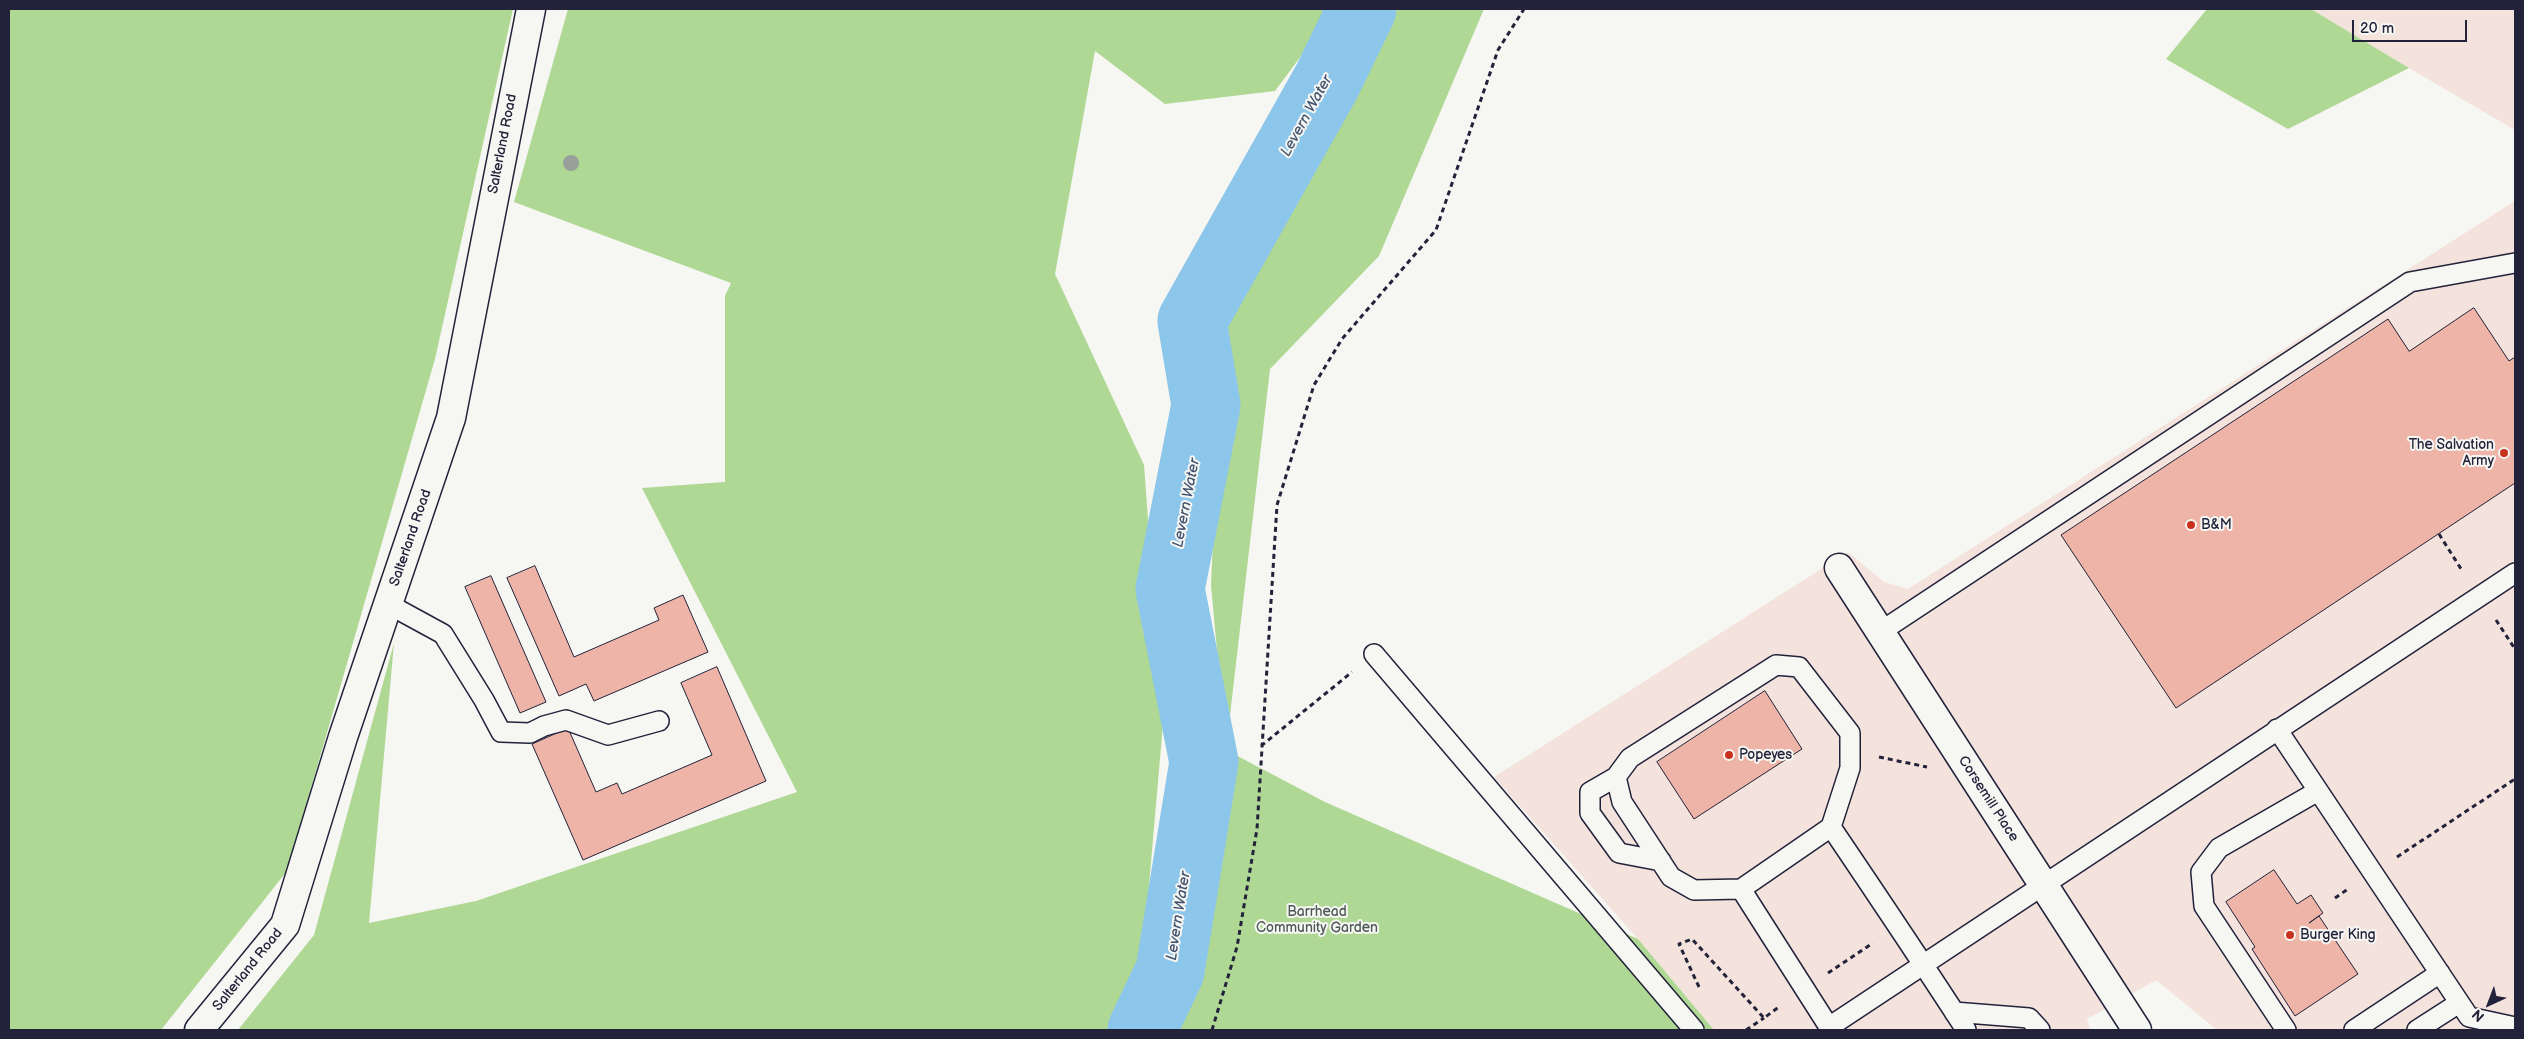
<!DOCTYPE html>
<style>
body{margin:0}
#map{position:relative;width:2524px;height:1039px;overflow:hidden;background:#f6f6f2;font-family:"Balsamiq Sans",sans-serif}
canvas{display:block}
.frame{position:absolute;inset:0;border:10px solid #22223b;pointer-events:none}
.north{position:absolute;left:2464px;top:979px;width:50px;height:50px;-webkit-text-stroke:4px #f6f6f2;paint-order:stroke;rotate:223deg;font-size:14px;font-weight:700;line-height:20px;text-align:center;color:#22223b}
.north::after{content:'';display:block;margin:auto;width:18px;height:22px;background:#22223b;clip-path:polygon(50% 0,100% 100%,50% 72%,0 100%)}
.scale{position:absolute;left:2352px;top:20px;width:115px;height:22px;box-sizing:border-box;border:2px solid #22223b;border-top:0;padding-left:6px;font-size:15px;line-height:18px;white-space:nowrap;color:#22223b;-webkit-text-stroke:4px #f6f6f2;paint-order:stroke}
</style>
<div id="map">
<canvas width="2524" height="1039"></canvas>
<div class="frame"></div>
<div class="north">N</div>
<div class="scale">20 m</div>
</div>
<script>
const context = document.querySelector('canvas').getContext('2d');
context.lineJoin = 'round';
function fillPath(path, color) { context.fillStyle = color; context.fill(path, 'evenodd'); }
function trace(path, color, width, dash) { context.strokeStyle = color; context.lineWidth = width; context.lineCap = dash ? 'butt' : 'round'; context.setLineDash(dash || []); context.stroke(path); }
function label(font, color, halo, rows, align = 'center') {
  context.font = font + ' "Balsamiq Sans",sans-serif'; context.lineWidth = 4; context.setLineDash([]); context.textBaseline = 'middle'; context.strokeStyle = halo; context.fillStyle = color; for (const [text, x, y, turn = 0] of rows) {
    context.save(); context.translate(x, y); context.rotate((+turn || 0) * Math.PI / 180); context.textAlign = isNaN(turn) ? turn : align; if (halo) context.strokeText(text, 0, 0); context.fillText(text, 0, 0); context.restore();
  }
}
fillPath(new Path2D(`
 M 2311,9 L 2515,9 L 2515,130 L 2409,68 Z
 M 2515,201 L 2515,1030 L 2217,1030 L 2156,980 L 2087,1019 L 2090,1030 L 1714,1030 L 1638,939 L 1494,777 L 1848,552 L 1884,582 L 1908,589 Z`), '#f4e2dc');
fillPath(new Path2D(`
 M 9,9 L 513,9 L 435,359 L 287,871 L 161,1030 L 9,1030 Z
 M 568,9 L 1336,9 L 1275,91 L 1165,104 L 1095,51 L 1055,274 L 1144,465 L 1163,724 L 1146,920 L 1129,1009 L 1114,1030 L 238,1030 L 314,935 L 394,643 L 369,923 L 476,901 L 797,792 L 642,488 L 725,482 L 725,296 L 731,283 L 514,202 Z
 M 1390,9 L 1484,9 L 1379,256 L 1270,369 L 1226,750 L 1325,802 L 1638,939 L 1714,1030 L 1166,1030 L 1198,974 L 1226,750 L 1211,585 L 1222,332 L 1384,17 Z
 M 2207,9 L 2311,9 L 2409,68 L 2288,129 L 2166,59 Z`), '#afd894');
trace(new Path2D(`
 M 1142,1030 L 1170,971 L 1204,762 L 1170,589 L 1206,405 L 1192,321 L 1327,81 L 1362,9`), '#8cc6eb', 69);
const building = new Path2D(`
 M 2474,308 L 2509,361 L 2515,357 L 2515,483 L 2176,708 L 2061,535 L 2388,319 L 2409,351 Z
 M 535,566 L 574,657 L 659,620 L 654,608 L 683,595 L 708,652 L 594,701 L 586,684 L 559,696 L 507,578 Z
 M 491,576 L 546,702 L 520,713 L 465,587 Z
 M 717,667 L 766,781 L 583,860 L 532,744 L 568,728 L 596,792 L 617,783 L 622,794 L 712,755 L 681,683 Z
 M 1765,691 L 1802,749 L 1694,819 L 1657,762 Z
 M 2274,870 L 2297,904 L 2311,895 L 2323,913 L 2309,923 L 2319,916 L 2358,974 L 2295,1016 L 2252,949 L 2255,947 L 2226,902 Z`);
fillPath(building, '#eeb4a7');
trace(building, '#22223b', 1);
const lane = new Path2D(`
 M 388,604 L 443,634 L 484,700 L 501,732 L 530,733 L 544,726 L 566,720 L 608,735 L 659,721
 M 1880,632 L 2410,282 L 2515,263
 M 1374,654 L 1694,1030
 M 2277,729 L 2469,1017 L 2515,1027
 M 1616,777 L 1590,792 L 1590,813 L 1619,853 L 1661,861
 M 1741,889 L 1694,890 L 1671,877 L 1622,802 L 1616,777 L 1630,758 L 1776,665 L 1799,667 L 1850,733 L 1850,768 L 1831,827
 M 1954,1012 L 2029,1018 L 2040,1030
 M 1966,1030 C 1922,962 1877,895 1831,827 L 1741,889 L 1829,1027 C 2058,876 2286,724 2515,573
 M 2286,1030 L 2204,906 L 2201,872 L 2219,848 L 2318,791
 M 2354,1030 L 2440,973
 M 2417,1030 L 2459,1003`);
const street = new Path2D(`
 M 1839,568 L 2137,1030
 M 199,1030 L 285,925 L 343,737 L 451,418 L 531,9`);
trace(lane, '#22223b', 22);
trace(street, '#22223b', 31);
trace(new Path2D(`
 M 2439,534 L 2463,572
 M 2496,620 L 2515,649
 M 1261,746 L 1352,672
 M 1879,757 L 1927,767
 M 2397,857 L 2515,779
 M 2335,898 L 2348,889
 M 1828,973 L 1873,943
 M 1699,987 L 1679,944 L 1692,939 L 1764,1018 L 1780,1006
 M 1212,1030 L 1237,947 L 1257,829 L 1277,505 L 1314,385 L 1342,339 L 1436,230 L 1498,50 L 1524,9
 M 1746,1030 L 1764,1018`), '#22223b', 3, [5, 4]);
trace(lane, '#f6f6f2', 19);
trace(street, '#f6f6f2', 28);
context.fillStyle = '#98a09c';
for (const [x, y] of [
 [571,163]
]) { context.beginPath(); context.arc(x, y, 8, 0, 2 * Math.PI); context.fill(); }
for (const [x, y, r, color] of [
 [2504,453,5,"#c8321e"],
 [2191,525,5,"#c8321e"],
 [1729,755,5,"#c8321e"],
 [2290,935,5,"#c8321e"]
]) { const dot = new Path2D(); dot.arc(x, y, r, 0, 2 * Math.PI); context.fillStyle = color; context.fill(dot); trace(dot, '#f6f6f2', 2); }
label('14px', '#22223b', '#f6f6f2', [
 ["Salterland Road",503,144,-79],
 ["Salterland Road",411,538,-71],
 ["Corsemill Place",1988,799,57],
 ["Salterland Road",248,970,-51]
]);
label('14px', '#22223b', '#f6f6f2', [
 ["The Salvation",2494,445,"right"],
 ["Army",2494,461,"right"],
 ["B&M",2201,525],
 ["Popeyes",1739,755],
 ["Burger King",2300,935]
], 'left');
label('14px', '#4c5956', '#f6f6f2', [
 ["Barrhead",1317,912],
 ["Community Garden",1317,928]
]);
label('italic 15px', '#425370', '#f6f6f2', [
 ["Levern Water",1307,116,-61],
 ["Levern Water",1187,503,-79],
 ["Levern Water",1179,916,-81]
]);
</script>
